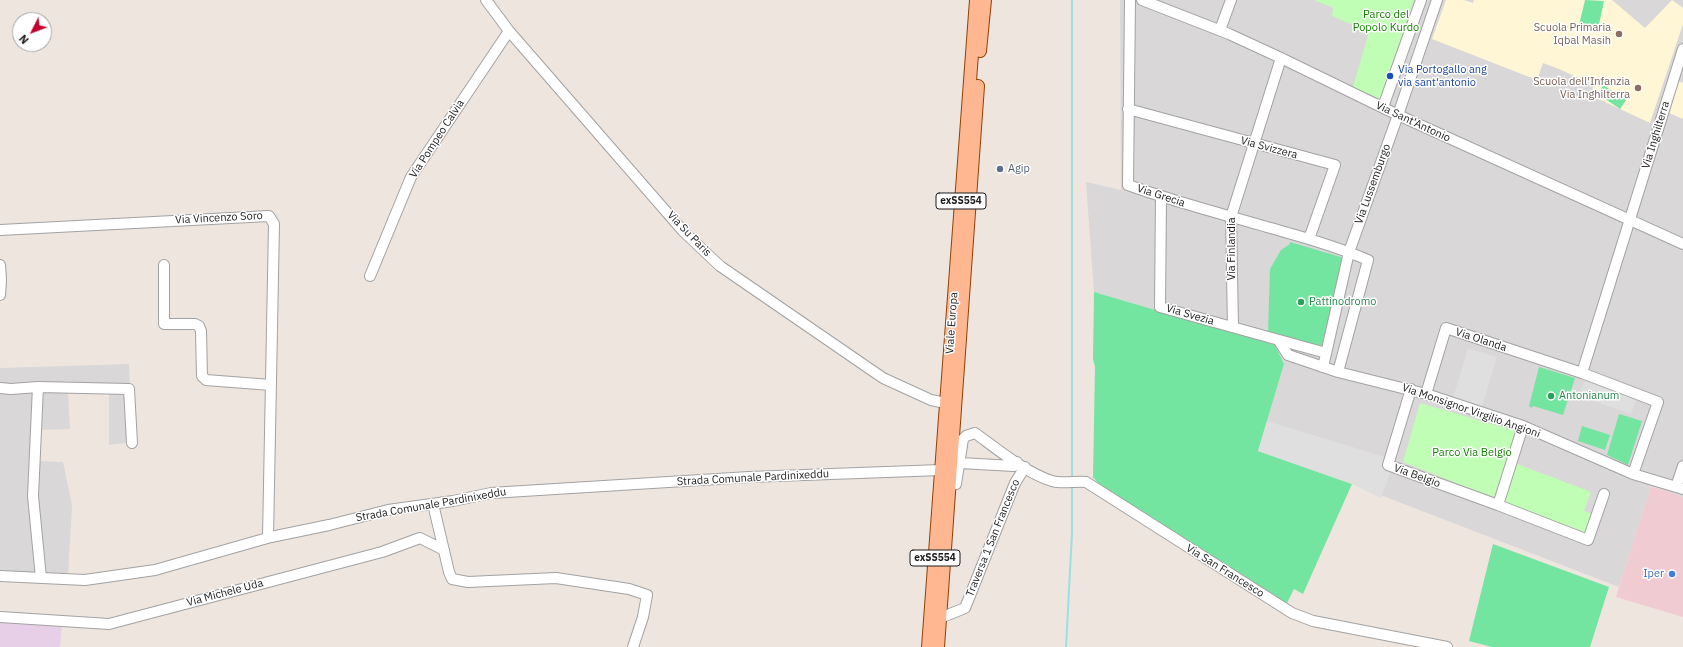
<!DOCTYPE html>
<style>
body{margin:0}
#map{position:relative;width:1683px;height:647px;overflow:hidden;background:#eee5df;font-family:"IBM Plex Sans",sans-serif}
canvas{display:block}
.north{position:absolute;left:12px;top:12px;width:40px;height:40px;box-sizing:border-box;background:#fff;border:1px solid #a4a4a4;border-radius:50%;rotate:228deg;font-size:11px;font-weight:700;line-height:16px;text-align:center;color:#1b1b1b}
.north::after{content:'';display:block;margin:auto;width:14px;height:18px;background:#c5002d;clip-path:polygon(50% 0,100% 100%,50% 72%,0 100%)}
</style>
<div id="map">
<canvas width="1683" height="647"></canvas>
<div class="north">N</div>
</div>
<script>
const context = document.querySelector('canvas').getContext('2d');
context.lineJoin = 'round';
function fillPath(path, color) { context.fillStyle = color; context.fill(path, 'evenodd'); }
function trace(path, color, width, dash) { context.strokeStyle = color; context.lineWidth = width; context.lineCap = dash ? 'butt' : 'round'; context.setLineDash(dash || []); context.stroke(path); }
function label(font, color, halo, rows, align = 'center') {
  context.font = font + ' "IBM Plex Sans",sans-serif'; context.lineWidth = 3; context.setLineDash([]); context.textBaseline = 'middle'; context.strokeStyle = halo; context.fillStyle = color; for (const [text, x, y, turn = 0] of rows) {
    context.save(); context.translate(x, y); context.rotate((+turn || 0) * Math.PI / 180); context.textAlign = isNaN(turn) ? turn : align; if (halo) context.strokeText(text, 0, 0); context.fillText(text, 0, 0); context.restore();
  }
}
fillPath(new Path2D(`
 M 1120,0 L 1683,0 L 1683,497 L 1651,486 L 1619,587 L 1352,484 L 1258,451 L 1284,364 L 1275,345 L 1094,292 L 1086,182 L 1121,190 Z
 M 129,364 L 132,442 L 109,445 L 109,390 L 68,393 L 70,429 L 39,430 L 38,461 L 63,462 L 72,505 L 68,577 L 0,575 L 0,368 Z`), '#d9d7d8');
fillPath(new Path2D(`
 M 1651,486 L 1683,497 L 1683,617 L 1616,597 Z`), '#f1cbd2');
fillPath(new Path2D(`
 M 0,618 L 62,625 L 60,647 L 0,647 Z`), '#e7d0e7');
fillPath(new Path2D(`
 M 1446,0 L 1464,0 L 1473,3 L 1474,0 L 1612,0 L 1645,28 L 1672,0 L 1683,8 L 1683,24 L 1650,123 L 1590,95 L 1594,85 L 1559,69 L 1543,63 L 1537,80 L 1432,39 Z
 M 1678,81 L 1683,83 L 1683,119 L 1669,113 Z`), '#fff6d6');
fillPath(new Path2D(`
 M 1314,0 L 1414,0 L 1381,99 L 1353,87 L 1369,32 L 1332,16 L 1333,8 Z
 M 1420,403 L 1515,431 L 1507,460 L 1591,492 L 1584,511 L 1592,514 L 1586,534 L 1403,462 Z`), '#c0feb5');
fillPath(new Path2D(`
 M 1585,0 L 1604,1 L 1598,29 L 1579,25 Z
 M 1603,85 L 1626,100 L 1620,109 L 1598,94 Z
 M 1290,242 L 1344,258 L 1321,348 L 1268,332 L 1270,269 L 1281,250 L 1290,244 Z
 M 1094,292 L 1275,345 L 1284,364 L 1258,451 L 1352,484 L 1303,594 L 1294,589 L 1286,605 L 1102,488 L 1093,477 L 1095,367 L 1093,359 Z
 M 1539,367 L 1575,378 L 1563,415 L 1533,406 L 1532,408 L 1529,406 Z
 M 1619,414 L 1642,421 L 1628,465 L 1607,455 Z
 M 1582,426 L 1610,435 L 1605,450 L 1578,441 Z
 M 1493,544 L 1609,587 L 1590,647 L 1492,647 L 1469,641 Z`), '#74e5a0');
fillPath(new Path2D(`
 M 1468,348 L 1497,357 L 1482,407 L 1453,398 Z
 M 1585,379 L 1637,397 L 1631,414 L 1579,396 Z
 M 1267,421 L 1395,460 L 1381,498 L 1352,484 L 1258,451 Z`), '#dfdfdf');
trace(new Path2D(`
 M 1072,479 L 1072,0
 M 1066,647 L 1072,533 L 1072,485`), '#9ae0e0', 2);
const minor = new Path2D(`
 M 486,0 L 509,31 L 683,231 L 720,266 L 883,378 L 931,400 L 946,403
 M 1130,0 L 1128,185 C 1178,203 1230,216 1281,231 C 1310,239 1340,248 1368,260 L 1338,372
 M 1142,0 L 1229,34 L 1281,58 L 1398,115 L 1683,244
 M 1220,30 L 1231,0
 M 1383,107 L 1421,0
 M 1128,109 L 1335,165 L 1309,239
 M 1161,197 L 1160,307 L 1326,353
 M 0,230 L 269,216 L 274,224 L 268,537
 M 0,265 L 1,280 L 0,295
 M 164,265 L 164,324 L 195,324 L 199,326 L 201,331 L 202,376 L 206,380 L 271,385
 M 370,276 L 411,177 L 509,31
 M 1233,327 L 1231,217 L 1281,58
 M 1279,341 L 1288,355 L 1338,372 L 1426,394 L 1523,426 L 1633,474 L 1683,489
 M 1323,367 L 1349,252 L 1398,115 L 1437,0
 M 1582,373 L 1683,49
 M 0,388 L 11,389 L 38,387
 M 1411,389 L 1388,465 L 1498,505 L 1588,540 L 1604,494
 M 1426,394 L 1446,328 L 1582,373 L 1658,402 L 1633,474
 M 960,463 L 1014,466 L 1017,462
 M 950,485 L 956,484 L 963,439 L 966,436 L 975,433 C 997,449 1026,473 1052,481 C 1062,484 1075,481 1086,482 L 1292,613 L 1313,621 L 1447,647
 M 1676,487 L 1683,466
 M 433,504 L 449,572 L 452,579 L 468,582 L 556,578 L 629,589 L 647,595 L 643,617 L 633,647
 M 1498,505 L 1523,426
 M 0,576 L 85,580 L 155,570 L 271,537 L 329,525 L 388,510 L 453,501 L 491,493 L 749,477 L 941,470
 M 41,578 L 33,496 L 38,387 L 129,389 L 132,443
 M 0,617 L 109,624 L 382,552 L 420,538 L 444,550
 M 940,618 L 965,608 L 1015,483 L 1025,467`);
const major = new Path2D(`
 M 980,51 L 985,0
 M 928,647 L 976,0
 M 938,647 L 978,86`);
trace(minor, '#a2a2a2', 12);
trace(major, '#914000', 14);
trace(minor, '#fff', 10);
trace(major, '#ffb792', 12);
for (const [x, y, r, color] of [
 [1619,34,4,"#8d6e63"],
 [1390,76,4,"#1a4fb4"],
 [1638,88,4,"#8d6e63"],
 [1000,169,4,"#5c6f8a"],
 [1301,302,4,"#2e9e5b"],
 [1551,396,4,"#2e9e5b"],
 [1672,574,4,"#3f7fe0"]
]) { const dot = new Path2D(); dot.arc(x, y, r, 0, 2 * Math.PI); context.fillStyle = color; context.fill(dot); trace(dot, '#fff', 1.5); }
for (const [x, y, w] of [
 [961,201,50],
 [935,558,50]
]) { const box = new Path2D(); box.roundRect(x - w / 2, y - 8, w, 16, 3); context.fillStyle = '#fff'; context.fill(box); trace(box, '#1b1b1b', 1); }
label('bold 10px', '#1b1b1b', null, [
 ["exSS554",961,201],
 ["exSS554",935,558]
]);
label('11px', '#148002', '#fff', [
 ["Parco del",1386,15],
 ["Popolo Kurdo",1386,28],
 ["Parco Via Belgio",1472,453]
]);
label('11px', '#785e54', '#fff', [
 ["Scuola Primaria",1611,28],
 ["Iqbal Masih",1611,41],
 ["Scuola dell'Infanzia",1630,82],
 ["Via Inghilterra",1630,95]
], 'right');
label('11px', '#164399', '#fff', [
 ["Via Portogallo ang",1398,70],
 ["via sant'antonio",1398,83]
], 'left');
label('11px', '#1b1b1b', '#fff', [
 ["Via Sant'Antonio",1413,122,25],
 ["Via Inghilterra",1656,135,-73],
 ["Via Pompeo Calvia",437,139,-57],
 ["Via Svizzera",1269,148,15],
 ["Via Lussemburgo",1373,184,-70],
 ["Via Grecia",1161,196,18],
 ["Via Vincenzo Soro",219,218,-3],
 ["Via Su Paris",689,234,46],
 ["Via Finlandia",1232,249,-90],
 ["Via Svezia",1190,315,16],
 ["Viale Europa",952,323,-86],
 ["Via Olanda",1481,340,18],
 ["Via Monsignor Virgilio Angioni",1471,411,19],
 ["Via Belgio",1417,476,20],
 ["Strada Comunale Pardinixeddu",753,478,-3],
 ["Strada Comunale Pardinixeddu",431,505,-10],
 ["Traversa 1 San Francesco",993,538,-68],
 ["Via San Francesco",1225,571,32],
 ["Via Michele Uda",225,593,-15]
]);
label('11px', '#4e5e75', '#fff', [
 ["Agip",1008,169]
], 'left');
label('11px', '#27864d', '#fff', [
 ["Pattinodromo",1309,302],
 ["Antonianum",1559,396]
], 'left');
label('11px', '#366cbe', '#fff', [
 ["Iper",1664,574]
], 'right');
</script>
